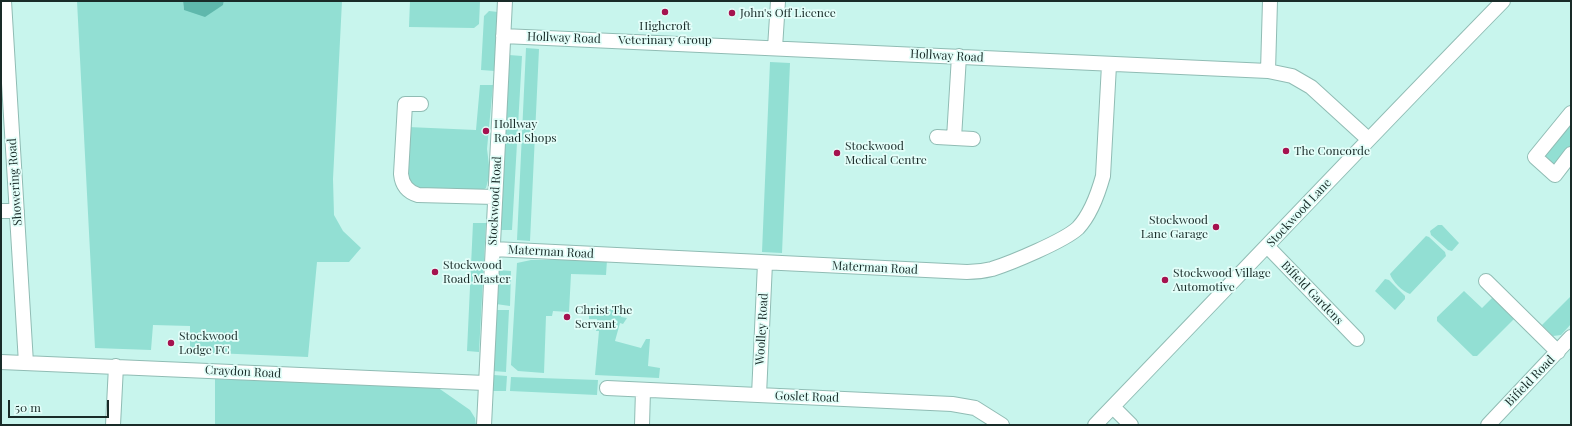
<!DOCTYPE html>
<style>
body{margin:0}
#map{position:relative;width:1572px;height:426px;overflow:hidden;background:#c8f5ed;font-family:"Playfair Display",serif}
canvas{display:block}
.frame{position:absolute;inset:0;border:2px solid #192b28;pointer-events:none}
.scale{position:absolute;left:8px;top:400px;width:101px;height:18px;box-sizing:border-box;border:2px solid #192b28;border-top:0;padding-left:5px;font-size:12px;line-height:14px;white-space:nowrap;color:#192b28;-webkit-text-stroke:3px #e3fef9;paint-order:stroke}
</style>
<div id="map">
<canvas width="1572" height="426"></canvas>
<div class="frame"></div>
<div class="scale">50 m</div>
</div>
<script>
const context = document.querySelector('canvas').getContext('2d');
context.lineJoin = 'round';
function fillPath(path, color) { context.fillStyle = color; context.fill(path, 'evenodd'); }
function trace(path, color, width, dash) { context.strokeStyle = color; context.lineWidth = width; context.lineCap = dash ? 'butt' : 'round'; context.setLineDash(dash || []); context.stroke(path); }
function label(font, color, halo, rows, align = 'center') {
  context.font = font + ' "Playfair Display",serif'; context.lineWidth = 3.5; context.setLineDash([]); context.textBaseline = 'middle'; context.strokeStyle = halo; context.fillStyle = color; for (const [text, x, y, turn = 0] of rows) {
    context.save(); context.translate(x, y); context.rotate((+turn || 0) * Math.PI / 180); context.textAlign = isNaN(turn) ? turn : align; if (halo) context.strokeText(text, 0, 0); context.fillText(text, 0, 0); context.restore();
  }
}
fillPath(new Path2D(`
 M 77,1 L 183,1 L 184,10 L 223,5 L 224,1 L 342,1 L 333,179 L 334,215 L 343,231 L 361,248 L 349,262 L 317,262 L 308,357 L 190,352 L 190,326 L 153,325 L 151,350 L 95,348 Z
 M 410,1 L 480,1 L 479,24 L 474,28 L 409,27 Z
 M 489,11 L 498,12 L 495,71 L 481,70 L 484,16 Z
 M 526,48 L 539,49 L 530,241 L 517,240 Z
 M 509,55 L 522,56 L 512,230 L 501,230 Z
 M 770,62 L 790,63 L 782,253 L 762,252 Z
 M 480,85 L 493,85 L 487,149 L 490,173 L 486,188 L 479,192 L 419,190 L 412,186 L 406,179 L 408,127 L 476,130 Z
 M 1571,118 L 1571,149 L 1554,165 L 1546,161 L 1544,154 Z
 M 473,223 L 486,223 L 479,352 L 467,351 Z
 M 1438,225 L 1442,225 L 1459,243 L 1452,251 L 1448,250 L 1431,235 L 1430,231 Z
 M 1426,236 L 1429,237 L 1445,252 L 1446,256 L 1410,294 C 1403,292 1392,281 1390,274 Z
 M 531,260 L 607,260 L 606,275 L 571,274 L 569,312 L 553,311 L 552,316 L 546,316 L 544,373 L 518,371 L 511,365 L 517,263 Z
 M 498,270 L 511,271 L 510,306 L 496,304 Z
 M 1385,279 L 1389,280 L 1405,296 L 1405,299 L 1395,310 L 1375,291 Z
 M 1464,291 L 1482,308 L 1493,297 L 1515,318 L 1477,356 L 1473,356 L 1437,321 L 1437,317 Z
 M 1571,296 L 1571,324 L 1561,335 L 1553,336 L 1542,325 Z
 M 595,307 L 621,309 L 621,317 L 627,318 L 623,324 L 620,323 L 615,341 L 641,348 L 646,339 L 650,339 L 648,366 L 660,368 L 659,378 L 595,375 L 599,331 L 596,331 L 597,319 L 589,319 L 589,315 L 594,315 Z
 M 496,310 L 509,310 L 506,372 L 493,371 Z
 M 494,375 L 507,376 L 506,391 L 493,391 Z
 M 511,377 L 598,380 L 597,395 L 510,391 Z
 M 215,379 L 437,387 L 470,410 L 475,418 L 476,425 L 215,425 Z`), '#92dfd3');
fillPath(new Path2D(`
 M 183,1 L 224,1 L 223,5 L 205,17 L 184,10 Z`), '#5fb8ac');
const minor = new Path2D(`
 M 4,1 L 26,363
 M 503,36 L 1268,71 L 1292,76 L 1311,87 L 1368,139
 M 775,48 L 778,1
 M 1268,71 L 1270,1
 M 421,104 L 405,104 L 401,174 C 402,185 408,192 418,195 L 495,197
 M 1571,113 L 1535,157 L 1555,175 L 1571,154
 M 937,137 L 973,139
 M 954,138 L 959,56
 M 1,211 L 17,211
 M 1268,247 L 1357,339
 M 493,249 L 967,272 C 976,272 984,271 992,269 C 1011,263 1064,241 1078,228 C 1091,214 1098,194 1103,176 L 1109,65
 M 1486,281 L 1558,352
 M 1,362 L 485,383
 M 607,388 L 952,404 L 975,408 L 1002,425
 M 759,395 L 765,263
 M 1113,407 L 1131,425
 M 113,425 L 116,366
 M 484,425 L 505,1
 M 642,425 L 643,390
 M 1095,425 C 1231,284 1366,141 1503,1
 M 1488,425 L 1571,337`);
trace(minor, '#90bcb4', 16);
trace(minor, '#fff', 14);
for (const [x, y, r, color] of [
 [665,12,4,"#a5124f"],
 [732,13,4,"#a5124f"],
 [486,131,4,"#a5124f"],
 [1286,151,4,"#a5124f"],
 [837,153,4,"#a5124f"],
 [1216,227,4,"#a5124f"],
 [435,272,4,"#a5124f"],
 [1165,280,4,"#a5124f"],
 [567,317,4,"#a5124f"],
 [171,343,4,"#a5124f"]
]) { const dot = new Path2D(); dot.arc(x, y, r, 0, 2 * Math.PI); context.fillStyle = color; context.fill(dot); trace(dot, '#e3fef9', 1.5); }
label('12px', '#192b28', '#e3fef9', [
 ["John's Off Licence",740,13],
 ["Highcroft",665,26,"center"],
 ["Veterinary Group",665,40,"center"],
 ["Hollway",494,124],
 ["Road Shops",494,138],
 ["Stockwood",845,146],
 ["Medical Centre",845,160],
 ["The Concorde",1294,151],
 ["Stockwood",1208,220,"right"],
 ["Lane Garage",1208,234,"right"],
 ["Stockwood",443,265],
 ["Road Master",443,279],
 ["Stockwood Village",1173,273],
 ["Automotive",1173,287],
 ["Christ The",575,310],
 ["Servant",575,324],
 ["Stockwood",179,336],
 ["Lodge FC",179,350]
], 'left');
label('12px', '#192b28', '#e3fef9', [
 ["Hollway Road",564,38,2],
 ["Hollway Road",947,56,3],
 ["Showering Road",15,182,-94],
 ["Stockwood Road",495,201,-87],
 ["Stockwood Lane",1299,213,-47],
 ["Materman Road",551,252,3],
 ["Materman Road",875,268,3],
 ["Bifield Gardens",1312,293,46],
 ["Woolley Road",762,329,-87],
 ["Craydon Road",243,372,3],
 ["Bifield Road",1530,381,-46],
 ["Goslet Road",807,397,2]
]);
</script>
